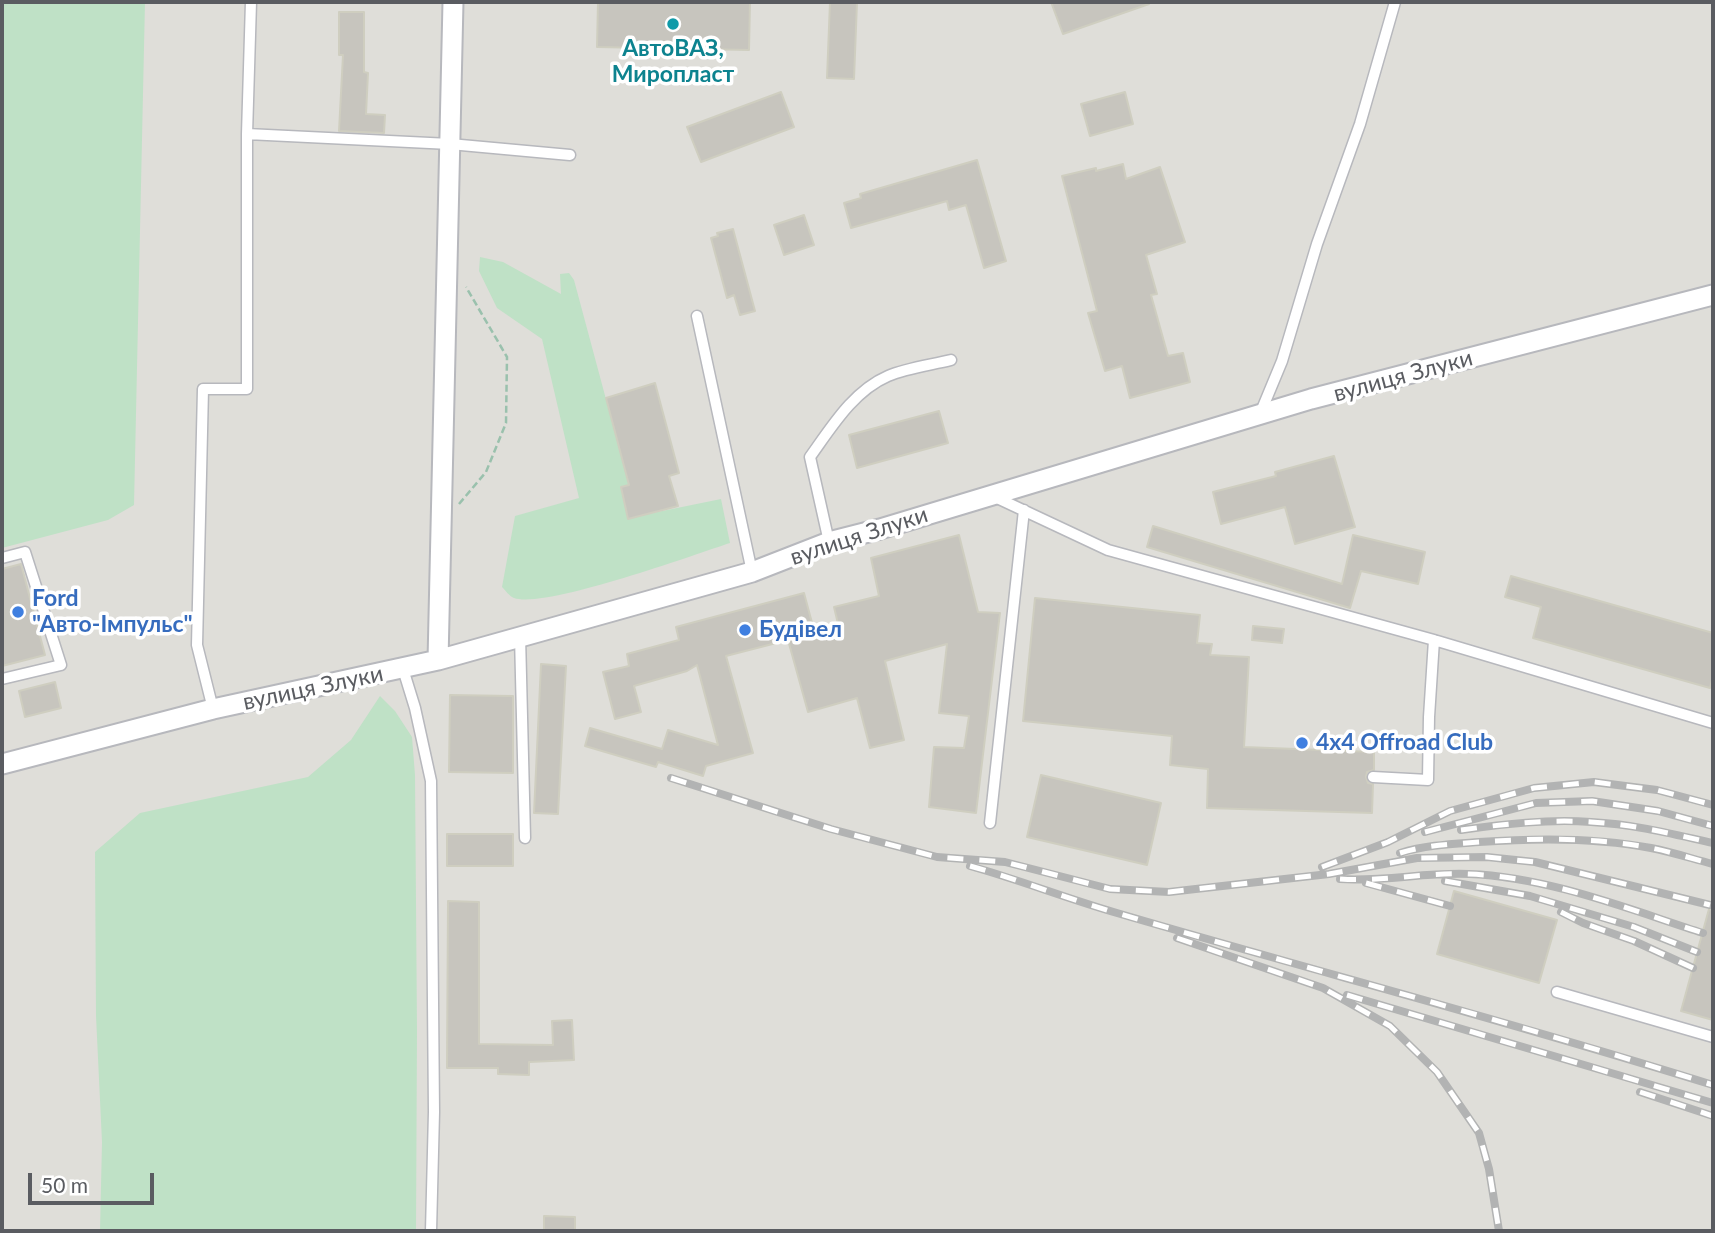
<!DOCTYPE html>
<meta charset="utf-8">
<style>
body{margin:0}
#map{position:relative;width:1715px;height:1233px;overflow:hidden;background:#ebebe1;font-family:Lato,sans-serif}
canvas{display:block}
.frame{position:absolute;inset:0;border:4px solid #5a5c61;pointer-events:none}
.scale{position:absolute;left:28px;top:1173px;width:126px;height:32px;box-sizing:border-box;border:4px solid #5a5c61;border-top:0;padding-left:9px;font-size:21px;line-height:24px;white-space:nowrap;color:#5a5c61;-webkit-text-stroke:5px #fff;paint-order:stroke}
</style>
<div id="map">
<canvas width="1715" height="1233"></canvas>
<div class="frame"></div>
<div class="scale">50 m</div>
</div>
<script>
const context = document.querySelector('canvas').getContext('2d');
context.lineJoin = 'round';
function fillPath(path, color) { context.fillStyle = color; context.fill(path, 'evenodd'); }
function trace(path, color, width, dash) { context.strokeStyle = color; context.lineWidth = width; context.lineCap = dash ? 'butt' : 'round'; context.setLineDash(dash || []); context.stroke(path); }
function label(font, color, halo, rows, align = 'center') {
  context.font = font + ' Lato,sans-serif'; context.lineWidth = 7; context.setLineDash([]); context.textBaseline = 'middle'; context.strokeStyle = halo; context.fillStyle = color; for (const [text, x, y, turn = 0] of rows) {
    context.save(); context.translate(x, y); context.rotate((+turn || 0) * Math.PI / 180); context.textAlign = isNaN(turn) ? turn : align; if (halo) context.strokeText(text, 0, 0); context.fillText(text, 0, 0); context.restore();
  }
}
fillPath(new Path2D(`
 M 2,2 L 1713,2 L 1713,1231 L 2,1231 Z`), '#dfded9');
fillPath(new Path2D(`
 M 2,2 L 145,2 L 134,505 L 108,520 L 2,548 Z
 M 480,257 L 503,262 L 561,294 L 560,274 L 569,273 L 574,280 L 629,485 L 621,488 L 628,518 L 721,499 L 730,543 C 693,555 545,609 514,598 C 510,597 505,590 502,587 L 515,516 L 579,498 L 542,339 L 497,308 L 479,271 Z
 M 380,696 L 395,711 L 412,737 L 415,775 L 417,1031 L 416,1231 L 100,1231 L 102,1142 L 96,1016 L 95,852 L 140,813 L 308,777 L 351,740 Z`), '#bfe1c6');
const building = new Path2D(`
 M 598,2 L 750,2 L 749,50 L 597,47 Z
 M 830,2 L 857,2 L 854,79 L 827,78 Z
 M 1051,2 L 1148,2 L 1149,4 L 1063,34 Z
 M 339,12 L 364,12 L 364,72 L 368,73 L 366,114 L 385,115 L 384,133 L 339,131 L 343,55 L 339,55 Z
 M 781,92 L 794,127 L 701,162 L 687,127 Z
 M 1125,92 L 1133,124 L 1090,136 L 1081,104 Z
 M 977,160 L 1006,261 L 984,268 L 966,205 L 949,210 L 947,201 L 851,228 L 844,203 L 861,198 L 860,194 Z
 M 1123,164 L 1126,179 L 1160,167 L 1185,242 L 1146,255 L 1157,294 L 1151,295 L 1168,356 L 1183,353 L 1190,382 L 1130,398 L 1122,366 L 1105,371 L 1088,313 L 1097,311 L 1062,176 L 1096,168 L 1096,171 Z
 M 804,215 L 814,245 L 784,255 L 774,225 Z
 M 733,229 L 755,311 L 740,315 L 734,295 L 727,298 L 711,238 L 718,236 L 717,233 Z
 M 655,383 L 679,473 L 669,476 L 678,506 L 628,519 L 621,487 L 629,485 L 606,398 Z
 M 939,411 L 948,443 L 857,468 L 849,435 Z
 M 1334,456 L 1355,527 L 1295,544 L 1285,507 L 1221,524 L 1213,492 L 1276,476 L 1275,472 Z
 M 1153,526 L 1342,584 L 1353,535 L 1425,552 L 1418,584 L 1361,571 L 1350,608 L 1147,547 Z
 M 959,535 L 978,612 L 1000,613 L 976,813 L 929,807 L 934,747 L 964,748 L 969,716 L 939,713 L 947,644 L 885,661 L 904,740 L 870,748 L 857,698 L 808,712 L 788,640 L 726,656 L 753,753 L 706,766 L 703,776 L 658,762 L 656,767 L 585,746 L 590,728 L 662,749 L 668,730 L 718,745 L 697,665 L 687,671 L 634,686 L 641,712 L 615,719 L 603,672 L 629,666 L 627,654 L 679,640 L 676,627 L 804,593 L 815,634 L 839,628 L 834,607 L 879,596 L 871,558 Z
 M 21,564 L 45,655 L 2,666 L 2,569 Z
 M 1511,576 L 1713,633 L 1713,676 L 1710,688 L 1533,638 L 1541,607 L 1505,597 Z
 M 1035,598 L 1200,615 L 1197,643 L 1212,644 L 1210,655 L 1249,657 L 1244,747 L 1374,752 L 1374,770 L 1367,772 L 1366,777 L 1368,783 L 1373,784 L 1372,813 L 1207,808 L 1208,769 L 1170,765 L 1172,736 L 1023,721 Z
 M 1253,626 L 1284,629 L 1282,643 L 1252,640 Z
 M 541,664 L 566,666 L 558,814 L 534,813 Z
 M 55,682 L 61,708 L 25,717 L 19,691 Z
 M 450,695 L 513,696 L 513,773 L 449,772 Z
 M 1041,775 L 1161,803 L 1147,865 L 1027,837 Z
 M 447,834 L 513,834 L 513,866 L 447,866 Z
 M 1454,891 L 1557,920 L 1539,983 L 1437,954 Z
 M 448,901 L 479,902 L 479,1044 L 553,1045 L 552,1021 L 572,1020 L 574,1060 L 529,1062 L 529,1075 L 498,1074 L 498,1068 L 447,1068 Z
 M 1709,909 L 1713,910 L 1713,1020 L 1681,1011 Z
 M 544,1216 L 575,1217 L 575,1231 L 544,1231 Z`);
fillPath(building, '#c7c5be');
trace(building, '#cfcec0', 2);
const lane = new Path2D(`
 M 247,134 L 450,144 L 570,155
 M 697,316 L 752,572
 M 1260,414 L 1282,361 L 1317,244 L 1360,124 L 1395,2
 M 995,497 L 1108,550 L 1434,640 L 1713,723
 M 829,542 L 810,457 C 831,428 853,391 888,376 C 907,368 931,365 951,360
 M 2,558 L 25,552 L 61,665 L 2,679
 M 520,636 L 525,838
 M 403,669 L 415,708 L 431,781 L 434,1112 L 431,1231
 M 213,709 L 197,645 L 203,389 L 247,389 L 247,134 L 251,2
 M 1373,777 L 1428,780 L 1429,717 L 1434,640
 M 990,823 L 1024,510
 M 1557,992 L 1713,1037`);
const street = new Path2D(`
 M 438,660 L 453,2
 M 2,764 L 213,709 L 438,660 L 752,572 L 829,542 L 880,529 L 1311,399 L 1713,295`);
trace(lane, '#b7b8bd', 13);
trace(street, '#b7b8bd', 23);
trace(new Path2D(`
 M 459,504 L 486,472 L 506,423 L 507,357 L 466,287`), '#9ac1ad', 2.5, [7, 3.5]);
trace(lane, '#fff', 10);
trace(street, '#fff', 19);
const rail = new Path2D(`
 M 671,778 L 831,829 L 937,857 L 1005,862 L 1110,889 L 1169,892 L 1329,874 L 1417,858 L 1487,857 L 1535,862 L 1710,905
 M 1461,830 C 1504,824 1548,819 1591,822 C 1632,824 1673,834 1713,843
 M 1425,832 L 1536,803 L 1592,801 L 1658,811 L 1713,826
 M 1400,853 C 1426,845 1452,844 1479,842 C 1536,838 1595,837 1651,848 C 1672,852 1693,859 1713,864
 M 970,866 C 1020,880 1068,899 1117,913 C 1315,971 1516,1023 1713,1085
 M 1322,867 L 1388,842 L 1450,811 L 1534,788 L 1594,782 L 1657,790 L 1713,805
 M 1340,879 C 1383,882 1426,872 1469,874 C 1548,877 1628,909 1703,933
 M 1445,881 L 1530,896 L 1634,927 L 1697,952
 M 1366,883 L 1450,906
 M 1561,912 L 1583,923 L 1634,941 L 1693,968
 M 1177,938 L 1323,988 L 1390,1026 L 1437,1072 L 1479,1133 L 1489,1169 L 1499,1231
 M 1347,995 L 1713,1103
 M 1640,1092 L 1713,1116`);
trace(rail, '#b2b3b3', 8);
trace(rail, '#fff', 5, [16]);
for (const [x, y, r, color] of [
 [673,24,7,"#0f9aa8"],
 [18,612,7,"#3f7fe0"],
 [745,630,7,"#3f7fe0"],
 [1302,743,7,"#3f7fe0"]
]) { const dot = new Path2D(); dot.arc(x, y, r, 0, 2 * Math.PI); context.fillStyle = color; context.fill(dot); trace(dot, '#fff', 2.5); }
label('bold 23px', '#0d838f', '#fff', [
 ["АвтоВАЗ,",673,49],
 ["Миропласт",673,75]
]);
label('23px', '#5a5c61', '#fff', [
 ["вулиця Злуки",1403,376,-15],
 ["вулиця Злуки",859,536,-18],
 ["вулиця Злуки",313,688,-12]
]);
label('bold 23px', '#366cbe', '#fff', [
 ["Ford",32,599],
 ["\"Авто-Імпульс\"",32,625],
 ["Будівел",759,630],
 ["4x4 Offroad Club",1316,743]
], 'left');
</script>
